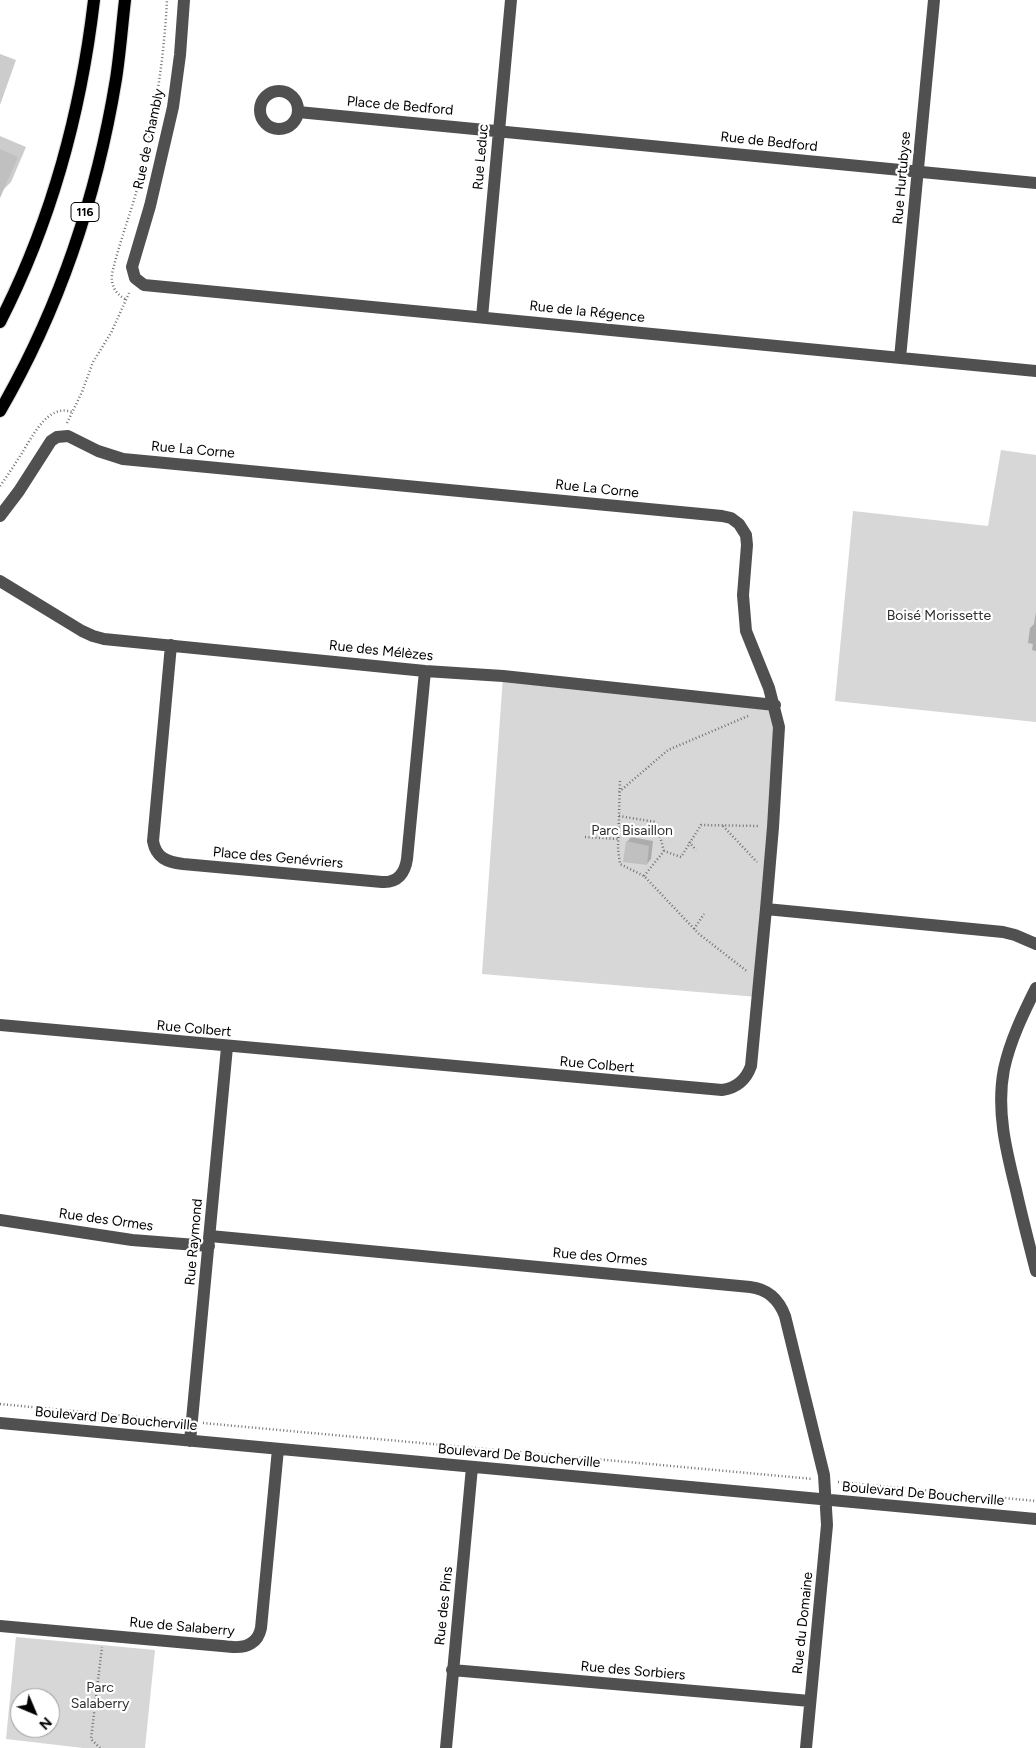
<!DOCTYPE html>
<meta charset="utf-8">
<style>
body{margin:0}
#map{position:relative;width:1036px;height:1748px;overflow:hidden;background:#fff;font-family:Figtree,sans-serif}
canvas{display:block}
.north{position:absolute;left:10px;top:1688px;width:50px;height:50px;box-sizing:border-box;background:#fff;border:1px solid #999;border-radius:50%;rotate:135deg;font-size:14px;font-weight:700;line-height:20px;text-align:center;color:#000}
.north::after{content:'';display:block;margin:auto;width:18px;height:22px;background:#000;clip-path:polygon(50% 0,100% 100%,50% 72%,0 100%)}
</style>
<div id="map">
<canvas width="1036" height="1748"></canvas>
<div class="north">N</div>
</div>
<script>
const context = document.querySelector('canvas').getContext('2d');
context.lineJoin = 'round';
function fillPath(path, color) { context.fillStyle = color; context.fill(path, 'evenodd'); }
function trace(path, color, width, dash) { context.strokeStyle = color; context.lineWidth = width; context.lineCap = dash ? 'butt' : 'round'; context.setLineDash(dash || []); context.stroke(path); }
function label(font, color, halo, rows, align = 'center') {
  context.font = font + ' Figtree,sans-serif'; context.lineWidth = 4.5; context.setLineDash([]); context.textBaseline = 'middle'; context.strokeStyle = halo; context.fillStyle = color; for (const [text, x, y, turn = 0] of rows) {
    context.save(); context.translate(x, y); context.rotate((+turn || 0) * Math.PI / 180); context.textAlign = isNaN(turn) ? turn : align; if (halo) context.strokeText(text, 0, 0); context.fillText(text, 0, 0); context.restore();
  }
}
fillPath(new Path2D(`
 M 1001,450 L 1036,455 L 1036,722 L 835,701 L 853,511 L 988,526 Z
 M 503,676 L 775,705 L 758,997 L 482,974 Z
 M 16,1637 L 155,1650 L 145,1748 L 83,1748 L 6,1739 ZM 20,1698 L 50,1698 L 50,1728 L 20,1728 Z`), '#d7d7d7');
fillPath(new Path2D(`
 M 0,54 L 16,60 L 0,105 Z
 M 0,136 L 26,147 L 11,182 L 2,191 L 0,190 Z
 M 1036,611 L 1036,651 L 1032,650 L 1033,644 L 1028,643 L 1030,628 L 1034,624 Z
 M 631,837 L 653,841 L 651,859 L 647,864 L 627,842 Z`), '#0003');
fillPath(new Path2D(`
 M 0,149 L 18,157 L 0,198 Z
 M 626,841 L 649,846 L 647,865 L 623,862 Z`), '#c0c0c0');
const major = new Path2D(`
 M 0,322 C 51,222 81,112 94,0
 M 0,411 C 59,309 97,195 116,79 C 120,53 122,26 125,0`);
trace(major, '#dbdbdb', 14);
trace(new Path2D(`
 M 125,299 C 115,293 111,286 112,274 C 119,243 131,213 139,182 C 154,123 164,61 167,0
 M 67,423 L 82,392 L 93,362 L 111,333 L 130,291
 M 0,486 C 8,475 15,464 22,453 C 32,437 48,403 72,412
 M 620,781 L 618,849 L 620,864 L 644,876 L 699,934 L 748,972
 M 619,792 L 668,750 L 748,716
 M 619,816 L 656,822 L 664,851
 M 723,826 L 757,862
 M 585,837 L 619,839
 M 689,842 L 696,850
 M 644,876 L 664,851 L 681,857 L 701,825 L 759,826
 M 694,929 L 704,914
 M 0,1404 L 180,1421
 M 203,1423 L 813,1479
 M 838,1482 L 1036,1501
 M 100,1748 L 91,1739 L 102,1647`), '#727272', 2.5, [1, 2.5]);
trace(new Path2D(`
 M 184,0 L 180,55 L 173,107 L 150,206 L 132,267 L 135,278 L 144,285 L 1036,371
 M260 110a19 19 0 1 1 38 0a19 19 0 1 1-38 0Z
 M 298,112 L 1036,183
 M 482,317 L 511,0
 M 900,358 L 934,0
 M 0,516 L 19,491 L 51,441 L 57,437 L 68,436 L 98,451 L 123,459 L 722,516 L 731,518 L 739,524 L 746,535 L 747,545 L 743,595 L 746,631 L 769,688 L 779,727 L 773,827 L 766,909
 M 0,581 L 82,631 L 93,636 L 104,639 L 425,671 L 503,676 L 775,705
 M 171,645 L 153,841 C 156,858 167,862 183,864 L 382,882 C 398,883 405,873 407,859 L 425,671
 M 1036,988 C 1023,1014 1010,1041 1004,1069 C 996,1110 1006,1150 1016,1190 C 1022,1217 1029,1244 1036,1271
 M 0,1025 L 722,1090 C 737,1088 746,1080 751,1066 L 766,909 L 1003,932 L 1015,935 L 1036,944
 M 0,1220 L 132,1240 L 209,1246
 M 210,1236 L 750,1287 C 768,1289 779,1300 785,1316 L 824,1475 L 827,1525 L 806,1748
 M 0,1423 L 1036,1519
 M 190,1441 L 227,1047
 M 0,1626 L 233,1647 C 247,1648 258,1643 261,1628 L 278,1449
 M 452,1670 L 810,1701
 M 446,1748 L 472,1467`), '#505050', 12);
trace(major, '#000', 12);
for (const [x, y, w] of [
 [85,212,28]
]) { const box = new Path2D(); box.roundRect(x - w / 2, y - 9.5, w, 19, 4); context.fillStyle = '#fff'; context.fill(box); trace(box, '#000', 1); }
label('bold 12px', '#000', null, [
 ["116",85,212]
]);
label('14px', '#000', '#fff', [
 ["Place de Bedford",400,106,5],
 ["Rue de Chambly",149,139,-78],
 ["Rue de Bedford",769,142,6],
 ["Rue Leduc",481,157,-85],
 ["Rue Hurtubyse",902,178,-85],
 ["Rue de la Régence",587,312,6],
 ["Rue La Corne",193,450,5],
 ["Rue La Corne",597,489,6],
 ["Rue des Mélèzes",381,651,6],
 ["Place des Genévriers",278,858,5],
 ["Rue Colbert",194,1029,5],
 ["Rue Colbert",597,1065,5],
 ["Rue des Ormes",106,1220,8],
 ["Rue Raymond",194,1242,-85],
 ["Rue des Ormes",600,1257,5],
 ["Boulevard De Boucherville",116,1419,5],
 ["Boulevard De Boucherville",519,1456,5],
 ["Boulevard De Boucherville",923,1494,5],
 ["Rue des Pins",444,1606,-84],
 ["Rue du Domaine",803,1623,-84],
 ["Rue de Salaberry",182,1627,5],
 ["Rue des Sorbiers",633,1671,5]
]);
label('14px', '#2e2e2e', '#fff', [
 ["Boisé Morissette",939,616],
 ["Parc Bisaillon",632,831],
 ["Parc",100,1688],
 ["Salaberry",100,1704]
]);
</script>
